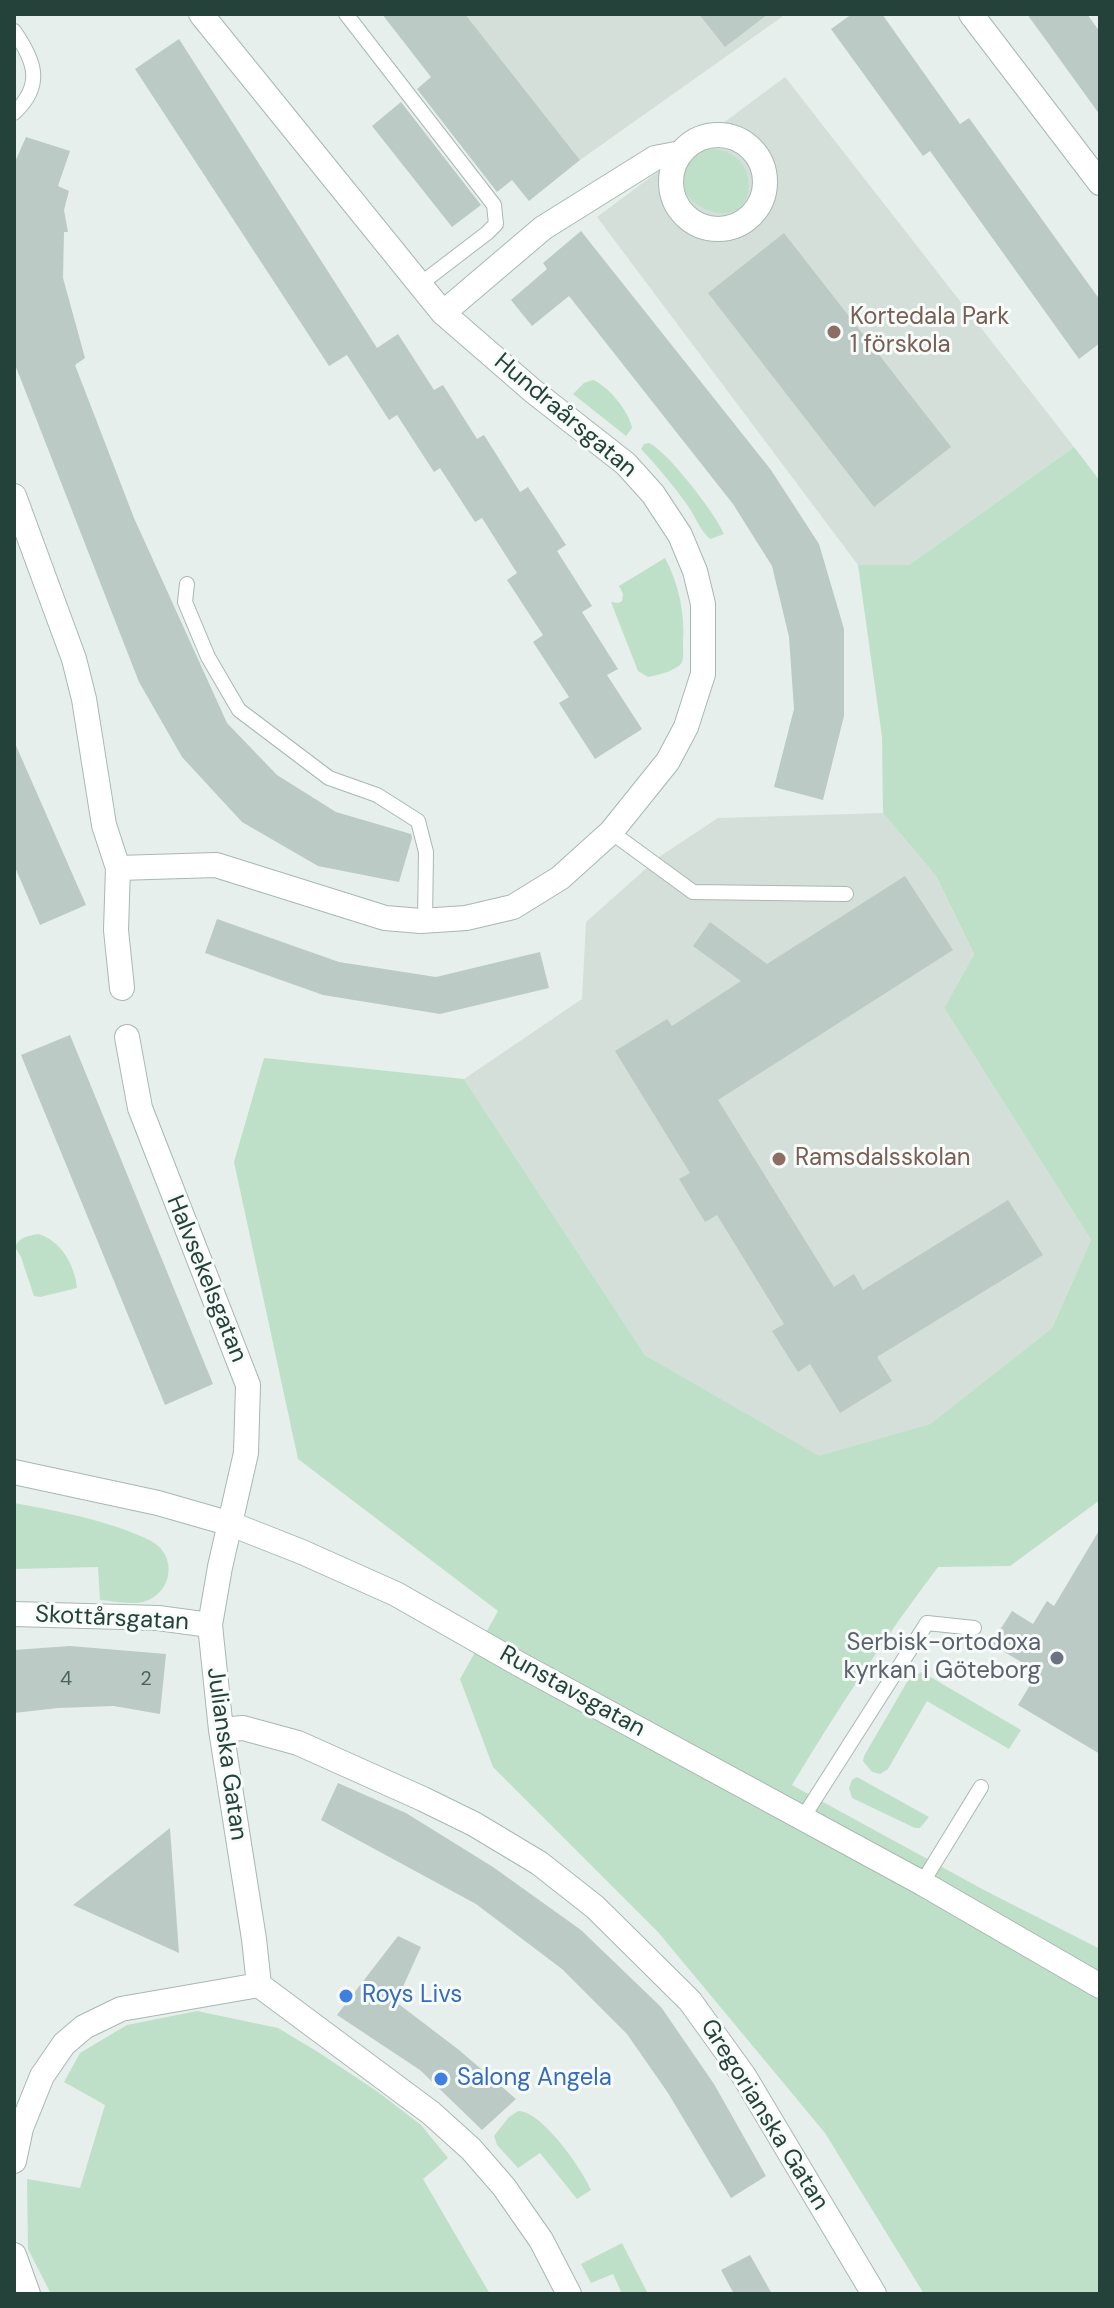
<!DOCTYPE html>
<meta charset="utf-8">
<style>
body{margin:0}
#map{position:relative;width:1114px;height:2308px;overflow:hidden;background:#e6efeb;font-family:"DM Sans",sans-serif}
canvas{display:block}
.frame{position:absolute;inset:0;border:16px solid #24423a;pointer-events:none}
</style>
<div id="map">
<canvas width="1114" height="2308"></canvas>
<div class="frame"></div>
</div>
<script>
const context = document.querySelector('canvas').getContext('2d');
context.lineJoin = 'round';
function fillPath(path, color) { context.fillStyle = color; context.fill(path, 'evenodd'); }
function trace(path, color, width, dash) { context.strokeStyle = color; context.lineWidth = width; context.lineCap = dash ? 'butt' : 'round'; context.setLineDash(dash || []); context.stroke(path); }
function label(font, color, halo, rows, align = 'center') {
  context.font = font + ' "DM Sans",sans-serif'; context.lineWidth = 6; context.setLineDash([]); context.textBaseline = 'middle'; context.strokeStyle = halo; context.fillStyle = color; for (const [text, x, y, turn = 0] of rows) {
    context.save(); context.translate(x, y); context.rotate((+turn || 0) * Math.PI / 180); context.textAlign = isNaN(turn) ? turn : align; if (halo) context.strokeText(text, 0, 0); context.fillText(text, 0, 0); context.restore();
  }
}
fillPath(new Path2D(`
 M 465,14 L 786,14 L 580,160 Z
 M 785,77 L 1074,447 L 909,565 L 858,565 L 597,217 Z
 M 883,813 L 936,876 L 974,954 L 944,1008 L 1091,1240 L 1052,1328 L 930,1424 L 819,1457 L 645,1355 L 464,1079 L 582,999 L 586,922 L 659,857 L 718,818 Z`), '#d4dfda');
fillPath(new Path2D(`
 M 709,148 C 728,150 745,158 748,179 C 749,188 749,196 744,203 C 718,238 638,174 709,148 Z
 M 593,380 C 608,386 629,411 632,428 L 626,436 L 573,394 L 584,383 Z
 M 649,443 C 667,451 716,514 724,534 L 710,539 C 700,530 695,516 688,506 C 673,485 658,467 641,449 L 644,444 Z
 M 1074,447 L 1100,481 L 1100,1500 L 1010,1566 L 938,1567 C 885,1637 837,1710 792,1785 L 984,1890 L 1100,1949 L 1100,2294 L 924,2294 L 825,2133 L 658,1932 L 493,1767 L 460,1679 L 498,1611 L 298,1459 L 234,1162 L 264,1058 L 464,1079 L 645,1355 L 819,1456 L 930,1424 L 1052,1328 L 1091,1240 L 944,1008 L 974,954 L 936,876 L 883,813 L 882,737 L 858,565 L 909,565 Z
 M 665,558 C 679,584 685,614 683,643 C 683,649 684,657 682,662 C 677,671 657,675 648,677 L 638,671 L 611,602 L 618,603 L 622,601 L 623,594 L 619,586 Z
 M 38,1234 C 61,1240 75,1266 77,1288 L 40,1297 L 34,1296 L 21,1257 L 15,1247 C 19,1237 28,1236 38,1234 Z
 M 14,1503 C 57,1511 112,1521 151,1541 C 178,1555 173,1594 143,1602 C 130,1605 114,1601 100,1600 L 98,1567 L 14,1569 Z
 M 922,1672 L 1021,1730 L 1009,1749 L 927,1701 L 888,1769 L 880,1774 L 872,1772 L 863,1761 L 864,1756 L 907,1682 L 913,1676 Z
 M 857,1777 L 929,1817 L 920,1828 L 915,1828 L 852,1798 L 849,1788 L 852,1780 Z
 M 197,2011 L 278,2028 L 318,2052 L 378,2092 L 421,2125 L 448,2158 L 423,2179 L 490,2294 L 51,2294 L 28,2249 L 27,2179 L 80,2188 L 105,2105 L 64,2082 L 80,2053 L 127,2025 Z
 M 518,2111 C 541,2110 583,2170 591,2190 L 577,2199 L 540,2153 L 518,2168 L 497,2145 L 494,2136 L 509,2117 Z
 M 622,2243 L 648,2294 L 622,2294 L 613,2274 L 591,2283 L 581,2264 Z`), '#bfe0c8');
fillPath(new Path2D(`
 M 382,14 L 465,14 L 580,160 L 529,201 L 512,180 L 497,192 L 417,89 L 431,77 Z
 M 699,14 L 768,14 L 725,47 Z
 M 852,14 L 882,14 L 960,124 L 969,118 L 1100,300 L 1100,343 L 1079,359 L 930,151 L 923,156 L 831,29 Z
 M 1027,14 L 1087,14 L 1100,32 L 1100,115 Z
 M 179,39 L 377,348 L 398,334 L 434,390 L 443,385 L 477,439 L 484,435 L 520,492 L 528,487 L 566,545 L 557,551 L 592,606 L 582,612 L 618,669 L 607,675 L 642,729 L 595,759 L 559,703 L 569,697 L 533,642 L 543,635 L 507,580 L 517,573 L 482,518 L 475,522 L 440,468 L 434,472 L 397,415 L 389,420 L 347,355 L 329,366 L 135,69 Z
 M 401,102 L 481,205 L 452,227 L 372,126 Z
 M 26,137 L 70,151 L 58,186 L 69,191 L 64,210 L 68,232 L 64,232 L 63,278 L 85,358 L 75,365 L 134,518 L 227,723 L 277,775 L 336,812 L 411,834 L 412,838 L 399,882 L 318,866 L 242,822 L 182,757 L 139,682 L 14,362 L 14,164 Z
 M 581,231 L 771,470 L 819,544 L 844,629 L 844,716 L 823,800 L 774,787 L 794,709 L 789,637 L 772,566 L 733,504 L 569,296 L 532,326 L 511,300 L 547,269 L 543,263 Z
 M 784,233 L 951,447 L 874,507 L 708,293 Z
 M 14,741 L 86,905 L 40,925 L 14,865 Z
 M 905,876 L 953,950 L 718,1100 L 834,1287 L 854,1274 L 863,1290 L 1008,1200 L 1043,1255 L 877,1357 L 892,1381 L 840,1413 L 810,1364 L 798,1372 L 772,1331 L 784,1324 L 717,1215 L 705,1222 L 679,1179 L 690,1173 L 615,1051 L 667,1019 L 672,1026 L 741,981 L 693,946 L 710,922 L 767,964 Z
 M 217,919 L 339,962 L 436,977 L 540,952 L 549,988 L 440,1014 L 323,995 L 205,953 Z
 M 70,1035 L 213,1384 L 165,1405 L 21,1055 Z
 M 1100,1529 L 1100,1754 L 1018,1705 L 1038,1672 L 991,1644 L 1012,1611 L 1033,1624 L 1047,1601 L 1054,1606 Z
 M 70,1646 L 166,1654 L 160,1714 L 114,1706 L 58,1708 L 14,1713 L 14,1650 Z
 M 338,1783 L 406,1813 L 493,1867 L 581,1930 L 661,2007 L 714,2084 L 766,2176 L 731,2198 L 668,2093 L 627,2034 L 562,1969 L 476,1904 L 321,1820 Z
 M 170,1828 L 179,1953 L 73,1905 Z
 M 398,1936 L 421,1947 L 396,2002 L 459,2050 L 516,2099 L 482,2130 L 420,2070 L 337,2015 Z
 M 750,2255 L 772,2294 L 734,2294 L 721,2270 Z`), '#bbcac4');
const service = new Path2D(`
 M 346,14 L 494,205 L 496,224 L 487,233 L 419,285
 M 14,31 C 35,61 44,85 14,113
 M 187,584 L 185,602 L 208,657 L 239,710 L 329,778 L 377,795 L 418,821 L 426,852 L 425,921
 M 611,832 L 693,892 L 846,894
 M 802,1819 L 927,1623 L 974,1628
 M 922,1883 L 981,1787`);
const minor = new Path2D(`
 M 971,14 L 1100,183
 M671 182a47 47 0 1 1 94 0a47 47 0 1 1-94 0Z
 M 443,313 L 543,228 L 655,158 L 681,153
 M 14,496 L 74,659 L 84,699 L 104,825 L 118,868 L 116,930 L 122,988
 M 118,868 L 216,865 L 385,918 L 421,921 L 466,918 L 513,907 L 560,878 L 611,832 L 668,761 L 686,727 L 703,674 L 703,604 L 695,571 L 680,535 L 653,494 L 626,464 L 533,391 L 443,313 L 201,14
 M 127,1037 L 140,1108 L 248,1385 L 246,1453 L 220,1567 L 210,1625 L 221,1730 L 254,1939 L 259,1985
 M 14,1614 L 158,1618 L 210,1625
 M 221,1730 L 243,1728 L 298,1743 L 423,1799 L 474,1824 L 539,1863 L 595,1907 L 690,2001 L 744,2076 L 874,2294
 M 14,2161 L 21,2128 L 42,2076 L 64,2044 L 84,2027 L 121,2009 L 259,1985 L 431,2113 L 471,2149 L 504,2187 L 541,2240 L 569,2294
 M 14,2255 L 28,2294`);
const tertiary = new Path2D(`
 M 14,1472 L 158,1503 L 231,1524 L 302,1552 L 396,1594 L 519,1664 L 922,1883 L 1100,1986`);
trace(service, '#a8b8b2', 16);
trace(minor, '#a8b8b2', 26);
trace(tertiary, '#a8b8b2', 26);
trace(service, '#fff', 14);
trace(minor, '#fff', 24);
trace(tertiary, '#fff', 24);
for (const [x, y, r, color] of [
 [834,332,8,"#8d6e63"],
 [779,1159,8,"#8d6e63"],
 [1057,1658,8,"#6b7280"],
 [346,1996,8,"#3f7fe0"],
 [441,2079,8,"#3f7fe0"]
]) { const dot = new Path2D(); dot.arc(x, y, r, 0, 2 * Math.PI); context.fillStyle = color; context.fill(dot); trace(dot, '#f7fbf9', 3); }
label('20px', '#4a645c', null, [
 ["4",66,1680],
 ["2",146,1680]
]);
label('24px', '#785e54', '#f7fbf9', [
 ["Kortedala Park",850,318],
 ["1 förskola",850,346],
 ["Ramsdalsskolan",795,1159]
], 'left');
label('24px', '#24423a', '#f7fbf9', [
 ["Hundraårsgatan",565,416,40],
 ["Halvsekelsgatan",206,1279,68],
 ["Skottårsgatan",112,1619,3],
 ["Runstavsgatan",572,1692,29],
 ["Julianska Gatan",226,1754,82],
 ["Gregorianska Gatan",764,2115,58]
]);
label('24px', '#5b616d', '#f7fbf9', [
 ["Serbisk-ortodoxa",1041,1644],
 ["kyrkan i Göteborg",1041,1672]
], 'right');
label('24px', '#366cbe', '#f7fbf9', [
 ["Roys Livs",362,1996],
 ["Salong Angela",457,2079]
], 'left');
</script>
